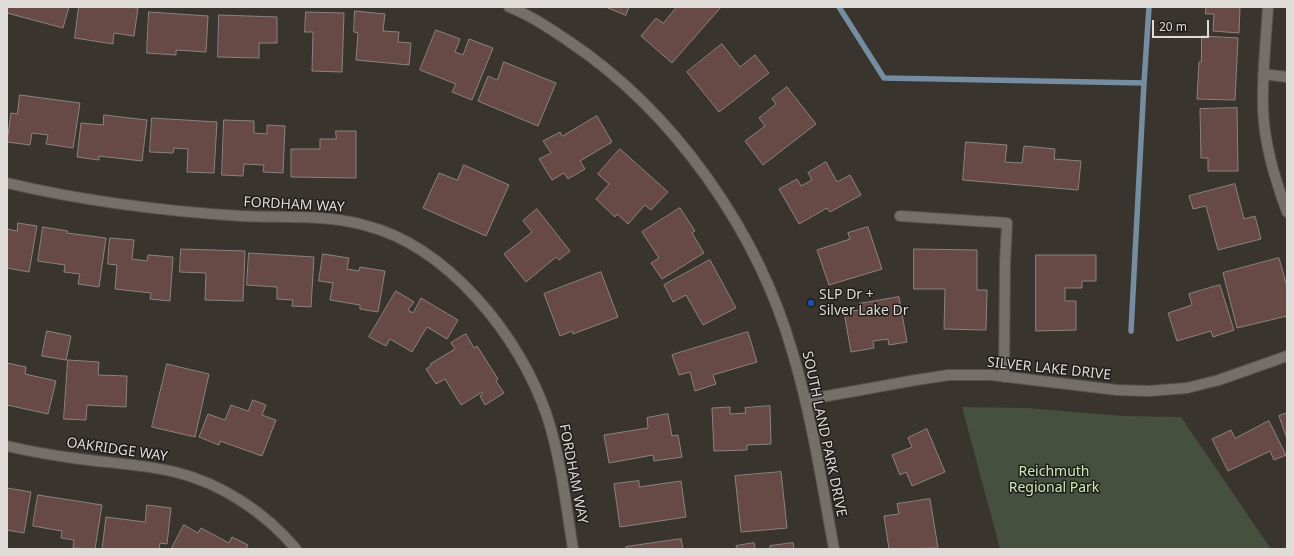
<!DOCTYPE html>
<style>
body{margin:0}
#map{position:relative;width:1294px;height:556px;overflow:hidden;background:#39352e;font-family:"Noto Sans",sans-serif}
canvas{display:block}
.frame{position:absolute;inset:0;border:8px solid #dfdcd8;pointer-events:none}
.scale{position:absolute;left:1152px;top:20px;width:57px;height:18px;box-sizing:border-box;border:2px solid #dfdcd8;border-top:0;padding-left:5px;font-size:12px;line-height:14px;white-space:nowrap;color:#dfdcd8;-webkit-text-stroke:3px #1f1d1a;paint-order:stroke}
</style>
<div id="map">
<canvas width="1294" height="556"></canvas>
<div class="frame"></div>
<div class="scale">20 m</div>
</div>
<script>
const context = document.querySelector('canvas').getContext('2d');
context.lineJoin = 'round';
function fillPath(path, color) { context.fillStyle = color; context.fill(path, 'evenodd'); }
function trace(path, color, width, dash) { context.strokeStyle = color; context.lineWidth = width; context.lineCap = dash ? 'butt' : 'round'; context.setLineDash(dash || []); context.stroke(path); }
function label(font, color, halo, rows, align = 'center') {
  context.font = font + ' "Noto Sans",sans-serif'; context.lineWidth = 3; context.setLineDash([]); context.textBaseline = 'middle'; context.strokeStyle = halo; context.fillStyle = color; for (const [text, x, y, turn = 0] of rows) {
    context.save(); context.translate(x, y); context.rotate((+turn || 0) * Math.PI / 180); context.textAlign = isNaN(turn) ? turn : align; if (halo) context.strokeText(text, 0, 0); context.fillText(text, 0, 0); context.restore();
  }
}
fillPath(new Path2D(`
 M 962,407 L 1026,408 L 1123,416 L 1181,417 L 1271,549 L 1000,549 Z`), '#46503e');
trace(new Path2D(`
 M 839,7 L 884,78 L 1144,83
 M 1131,331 L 1144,83 L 1149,7`), '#748da0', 5.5);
const building = new Path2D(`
 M 7,7 L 69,7 L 63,28 L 7,13 Z
 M 79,7 L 128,7 L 138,8 L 134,36 L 114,33 L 113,44 L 75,38 Z
 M 606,7 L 629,7 L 626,15 Z
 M 677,7 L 721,7 L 672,63 L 641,36 L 656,18 L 663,23 Z
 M 1206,7 L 1240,7 L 1239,33 L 1213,31 L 1214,14 L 1206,14 Z
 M 355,11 L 385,14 L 383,31 L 399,32 L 398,42 L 411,43 L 409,65 L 356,60 L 358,33 L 354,32 Z
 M 149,12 L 208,16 L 206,52 L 176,50 L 176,55 L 147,53 Z
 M 306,12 L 344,13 L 342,72 L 312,71 L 313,32 L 305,32 Z
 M 219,15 L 277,17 L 277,43 L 259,43 L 259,58 L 218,57 Z
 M 436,30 L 460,39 L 455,52 L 463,55 L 469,39 L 493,48 L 472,100 L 452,92 L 456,84 L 420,70 Z
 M 1202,36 L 1238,38 L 1235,100 L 1197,99 L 1199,62 L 1201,62 Z
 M 722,44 L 740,67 L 755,55 L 769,73 L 719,112 L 687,72 Z
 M 504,62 L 556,83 L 538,126 L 478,101 L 488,76 L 497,80 Z
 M 787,87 L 816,124 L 763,165 L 745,141 L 765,126 L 759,118 L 776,104 L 772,99 Z
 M 20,95 L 80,103 L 73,148 L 46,144 L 48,135 L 32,133 L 30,145 L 7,142 L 11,113 L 17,114 Z
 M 1237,108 L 1238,171 L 1208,171 L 1208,158 L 1201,158 L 1200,109 Z
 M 104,115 L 147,120 L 142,161 L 99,156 L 99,160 L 77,157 L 81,123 L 103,125 Z
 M 597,116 L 612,142 L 580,161 L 585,169 L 568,179 L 564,173 L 552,180 L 539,159 L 551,153 L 543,141 L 560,132 L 562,136 Z
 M 152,118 L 217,122 L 214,173 L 187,172 L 188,149 L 174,148 L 173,153 L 150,152 Z
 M 224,120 L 254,121 L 254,133 L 267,134 L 267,125 L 285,126 L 283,173 L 263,172 L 264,165 L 244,164 L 243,176 L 222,175 Z
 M 336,131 L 356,131 L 356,178 L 291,177 L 291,149 L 320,149 L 320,139 L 336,139 Z
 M 966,142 L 1007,145 L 1005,162 L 1022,163 L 1024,146 L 1055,149 L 1054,159 L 1081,161 L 1078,190 L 963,180 Z
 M 620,149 L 668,192 L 651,210 L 645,205 L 628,224 L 617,214 L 615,217 L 596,199 L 609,184 L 598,174 Z
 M 826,162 L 837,182 L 850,175 L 861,195 L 830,212 L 827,208 L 799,224 L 779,189 L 797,179 L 801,186 L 812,180 L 808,173 Z
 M 464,165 L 509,185 L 486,236 L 423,208 L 439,173 L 457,180 Z
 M 1235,184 L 1244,219 L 1255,216 L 1261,239 L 1218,250 L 1206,206 L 1193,209 L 1189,196 Z
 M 680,208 L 695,231 L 692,233 L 704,253 L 662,279 L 651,263 L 659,258 L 642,232 Z
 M 537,209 L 570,251 L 559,260 L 556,257 L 526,282 L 504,254 L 532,232 L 523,221 Z
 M 18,223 L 37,226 L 29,272 L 7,268 L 7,229 L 17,231 Z
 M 43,227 L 68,231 L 67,233 L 106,238 L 99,287 L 78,284 L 80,274 L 64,272 L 65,265 L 38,261 Z
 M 868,227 L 882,269 L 829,285 L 817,250 L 850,239 L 848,233 Z
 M 110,238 L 134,240 L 132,259 L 147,261 L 148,255 L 173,257 L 170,301 L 150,299 L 151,293 L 115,289 L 117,265 L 108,264 Z
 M 181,249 L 245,251 L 243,301 L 205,300 L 206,273 L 180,272 Z
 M 914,249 L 977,250 L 977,290 L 987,290 L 986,330 L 944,329 L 945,289 L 914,289 Z
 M 249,253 L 314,257 L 311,307 L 292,306 L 293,300 L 277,299 L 277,287 L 247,285 Z
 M 323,254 L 349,258 L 347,269 L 359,271 L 360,267 L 385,271 L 378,312 L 360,309 L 360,305 L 330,300 L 333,283 L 319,281 Z
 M 1036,255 L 1096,255 L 1096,281 L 1082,281 L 1082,288 L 1065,288 L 1065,301 L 1076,301 L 1076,330 L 1036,331 Z
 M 1279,258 L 1287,287 L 1287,316 L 1237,328 L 1223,273 Z
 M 710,260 L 736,308 L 703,325 L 686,295 L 673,302 L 664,285 Z
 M 601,272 L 618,317 L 573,334 L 572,331 L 560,336 L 544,294 Z
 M 1220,285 L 1234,330 L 1213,337 L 1211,331 L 1177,341 L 1168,313 L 1192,305 L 1189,294 Z
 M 396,291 L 414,302 L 408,310 L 413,313 L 421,298 L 458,320 L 447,339 L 427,327 L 412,352 L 390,339 L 386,346 L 369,337 Z
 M 899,297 L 907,342 L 889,345 L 888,339 L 873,341 L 874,348 L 851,352 L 844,312 L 860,310 L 859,304 Z
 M 47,331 L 71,336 L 66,360 L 42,356 Z
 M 748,332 L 757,362 L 713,375 L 716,384 L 695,391 L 690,372 L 679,375 L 672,355 Z
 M 466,334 L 474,348 L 477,346 L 498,379 L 496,381 L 504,393 L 485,405 L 480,396 L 483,394 L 482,392 L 461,405 L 445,379 L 436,384 L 426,369 L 431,366 L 430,364 L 455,349 L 451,343 Z
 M 68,360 L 99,362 L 98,375 L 127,376 L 126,407 L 87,405 L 86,420 L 64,419 Z
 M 7,363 L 26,367 L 25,374 L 56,381 L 48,414 L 7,405 Z
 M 167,364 L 209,374 L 195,437 L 152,427 Z
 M 253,400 L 266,405 L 262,415 L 276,420 L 262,456 L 220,441 L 219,445 L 199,437 L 208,414 L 225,420 L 231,405 L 248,411 Z
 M 770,406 L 771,444 L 747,445 L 747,450 L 714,451 L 712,408 L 730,407 L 730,414 L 746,413 L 745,408 Z
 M 1287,413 L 1287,439 L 1279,416 Z
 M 668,414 L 672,436 L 678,435 L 682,457 L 654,461 L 653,455 L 609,463 L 604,435 L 648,428 L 647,418 Z
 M 1269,421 L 1286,455 L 1274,460 L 1270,451 L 1228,471 L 1212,439 L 1231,430 L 1235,438 Z
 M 927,429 L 945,472 L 912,486 L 906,472 L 900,475 L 892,455 L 912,447 L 908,438 Z
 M 781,472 L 787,528 L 741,532 L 735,476 Z
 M 639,481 L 639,487 L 681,481 L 686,517 L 620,527 L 614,484 Z
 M 7,488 L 31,492 L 24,533 L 7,530 Z
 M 38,495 L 102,505 L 95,549 L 73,548 L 74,540 L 61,538 L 62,531 L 33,526 Z
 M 930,499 L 938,548 L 889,549 L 884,516 L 899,514 L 897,504 Z
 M 147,505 L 171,508 L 167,544 L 160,543 L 159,549 L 102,549 L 106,517 L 145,522 Z
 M 184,525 L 198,533 L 201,528 L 229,543 L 232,537 L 248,545 L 246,549 L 174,549 L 172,548 Z
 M 681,539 L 683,549 L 626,549 L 626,547 Z
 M 754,543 L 755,549 L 737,549 L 736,546 Z
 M 793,543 L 794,549 L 770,549 L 770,546 Z`);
fillPath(building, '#674945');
trace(building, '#8c8281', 1);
const minor = new Path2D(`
 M 1268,7 C 1266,41 1262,74 1263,108 C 1264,144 1275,179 1287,212
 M 1263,74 L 1287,77
 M 7,183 C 83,201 162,211 241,216 C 282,218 323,214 364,225 C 448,246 520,336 547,416 C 561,459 566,505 573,549
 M 900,216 L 1007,223 L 1005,263 L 1004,377
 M 805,400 L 916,380 L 949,375 L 991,375 L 1117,390 L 1149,391 L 1187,388 L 1219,380 L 1287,356
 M 7,446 C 28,451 51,455 73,458 C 107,463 141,464 175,472 C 221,483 266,513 296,549`);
const tertiary = new Path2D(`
 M 509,7 C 530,15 549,28 567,40 C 674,111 758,231 793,354 C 812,418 822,484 834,549`);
trace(minor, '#56524d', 12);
trace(tertiary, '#56524d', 12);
trace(minor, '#756f69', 10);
trace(tertiary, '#756f69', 10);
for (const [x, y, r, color] of [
 [811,303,4,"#1a4fb4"]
]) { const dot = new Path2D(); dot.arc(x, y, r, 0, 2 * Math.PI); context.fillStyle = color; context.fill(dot); trace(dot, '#1f1d1a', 1.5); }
label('14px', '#dfdcd8', '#1f1d1a', [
 ["FORDHAM WAY",294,205,3],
 ["SILVER LAKE DRIVE",1049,369,6],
 ["SOUTH LAND PARK DRIVE",824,434,78],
 ["OAKRIDGE WAY",117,450,8],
 ["FORDHAM WAY",573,474,79]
]);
label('14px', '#dfdcd8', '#1f1d1a', [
 ["SLP Dr +",819,295],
 ["Silver Lake Dr",819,311]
], 'left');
label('14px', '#cee8b7', '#1f1d1a', [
 ["Reichmuth",1054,472],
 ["Regional Park",1054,488]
]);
</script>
